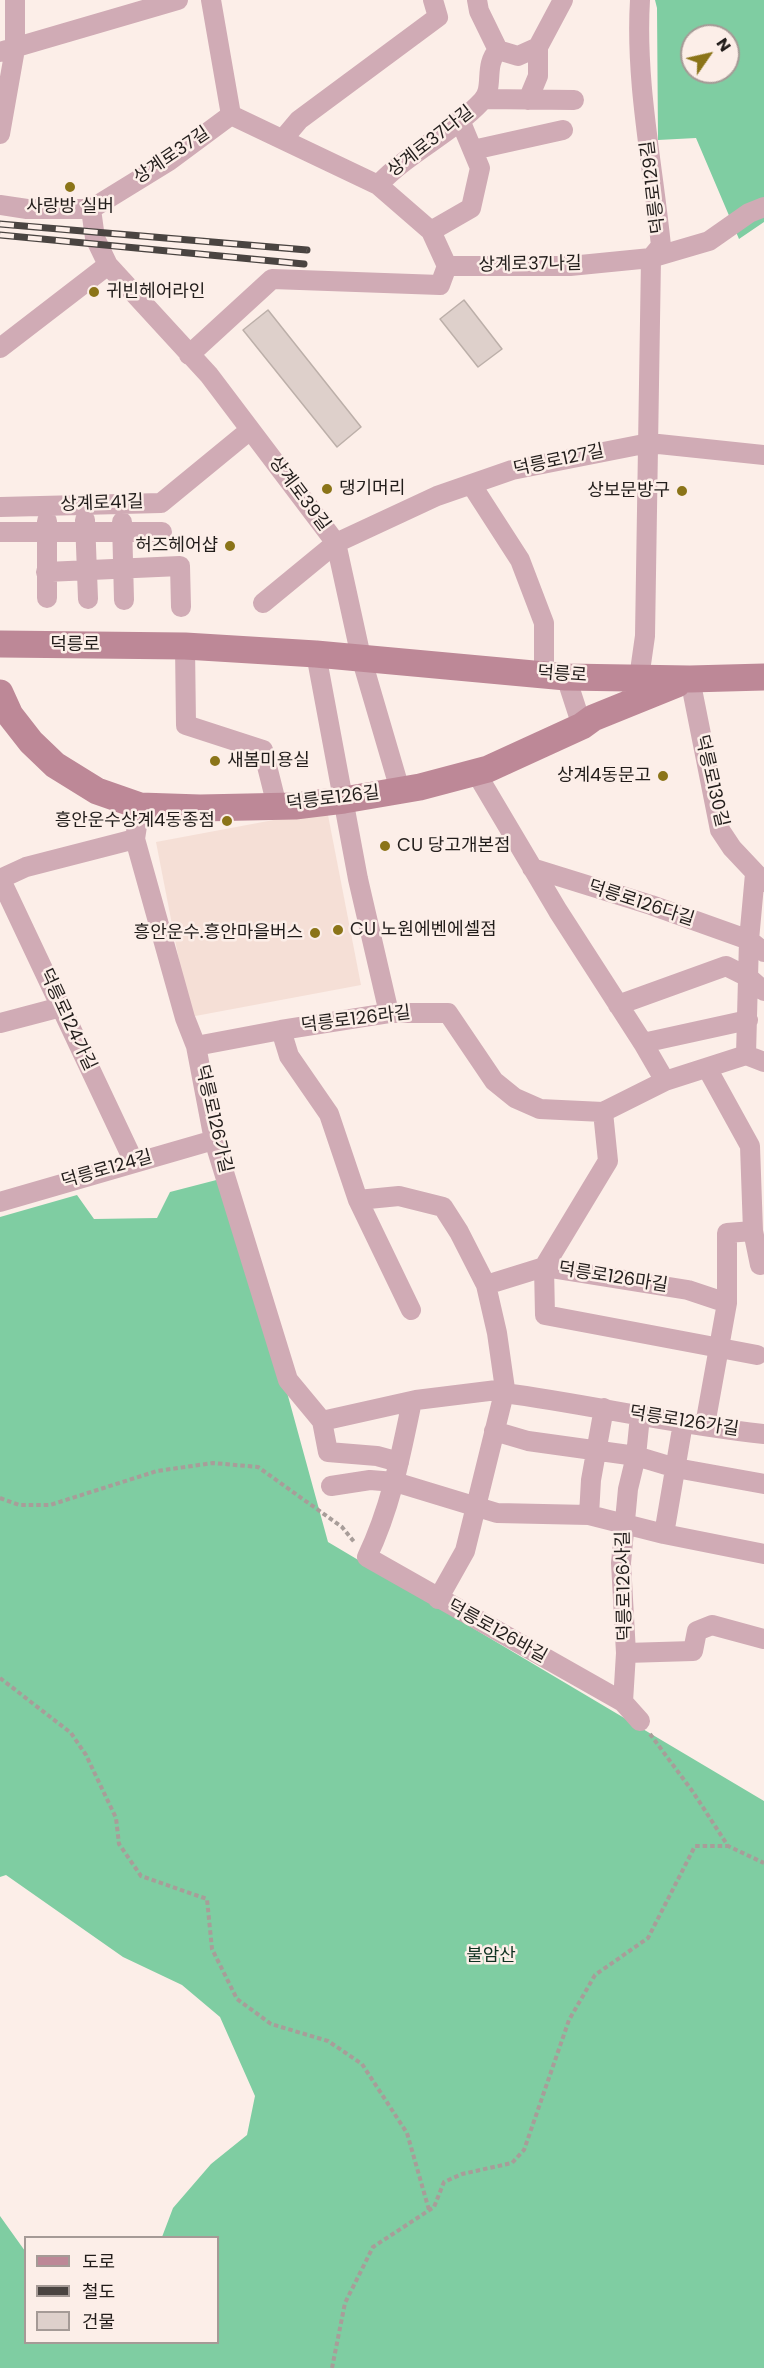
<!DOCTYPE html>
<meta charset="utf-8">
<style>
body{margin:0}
#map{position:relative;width:764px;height:2368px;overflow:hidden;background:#fceee8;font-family:Poppins,"Noto Sans KR",sans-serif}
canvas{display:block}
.legend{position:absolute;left:24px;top:2236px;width:195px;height:108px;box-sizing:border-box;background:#fceee8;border:2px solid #a59a96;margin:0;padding:8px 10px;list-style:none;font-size:18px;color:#221d1b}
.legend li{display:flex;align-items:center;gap:12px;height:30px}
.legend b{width:30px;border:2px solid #a59a96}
.north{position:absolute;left:680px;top:24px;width:60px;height:60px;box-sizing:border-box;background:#fceee8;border:2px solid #a59a96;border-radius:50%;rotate:56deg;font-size:16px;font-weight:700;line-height:24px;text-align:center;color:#221d1b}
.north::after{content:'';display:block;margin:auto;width:21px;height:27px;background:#8b7418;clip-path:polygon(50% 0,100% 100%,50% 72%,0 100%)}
</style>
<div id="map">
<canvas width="764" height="2368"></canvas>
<ul class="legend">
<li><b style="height:8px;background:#bd8897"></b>도로</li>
<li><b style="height:8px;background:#4a4441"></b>철도</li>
<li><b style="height:16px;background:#ded0cb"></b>건물</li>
</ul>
<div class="north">N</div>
</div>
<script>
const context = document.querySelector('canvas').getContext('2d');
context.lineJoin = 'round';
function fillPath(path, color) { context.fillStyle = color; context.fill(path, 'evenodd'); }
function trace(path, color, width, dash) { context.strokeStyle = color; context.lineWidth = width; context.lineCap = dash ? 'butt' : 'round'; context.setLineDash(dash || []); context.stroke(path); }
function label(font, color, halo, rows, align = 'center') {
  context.font = font + ' Poppins,"Noto Sans KR",sans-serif'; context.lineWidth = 5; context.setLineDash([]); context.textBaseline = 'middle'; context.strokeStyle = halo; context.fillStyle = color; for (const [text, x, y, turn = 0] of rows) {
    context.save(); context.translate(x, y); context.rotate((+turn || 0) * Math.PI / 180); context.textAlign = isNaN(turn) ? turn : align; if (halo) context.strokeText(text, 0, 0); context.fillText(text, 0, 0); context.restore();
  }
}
fillPath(new Path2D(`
 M 327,810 L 361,985 L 190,1017 L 156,842 Z`), '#f5dfd6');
fillPath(new Path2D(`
 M 655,0 L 764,0 L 764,222 L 739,239 L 696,138 L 658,140 L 657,8 ZM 692,36 L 728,36 L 728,72 L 692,72 Z
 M 228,1177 L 328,1542 L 764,1801 L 764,2368 L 0,2368 L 0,2216 L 25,2251 L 26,2342 L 218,2342 L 218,2238 L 162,2237 L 173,2208 L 211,2164 L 247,2135 L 255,2096 L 220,2017 L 182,1985 L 123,1957 L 6,1875 L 0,1877 L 0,1217 L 77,1195 L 94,1219 L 157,1218 L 170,1192 Z`), '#7fcda2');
const building = new Path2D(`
 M 464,300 L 502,349 L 478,367 L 440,319 Z
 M 268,310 L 361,427 L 337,447 L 243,330 Z`);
fillPath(building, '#ded0cb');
trace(building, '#bcafa9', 1.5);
trace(new Path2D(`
 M 0,1498 L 19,1505 L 50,1505 L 157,1471 L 213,1463 L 258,1467 L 342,1527 L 355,1543
 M 0,1678 L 71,1733 L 86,1755 L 116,1818 L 119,1844 L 141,1876 L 207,1899 L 212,1949 L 237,1999 L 271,2024 L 328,2041 L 362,2064 L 407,2133 L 429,2210
 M 650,1734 L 693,1792 L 728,1846 L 764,1863
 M 332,2368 L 345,2303 L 373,2247 L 434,2207 L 444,2182 L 462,2174 L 512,2163 L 524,2150 L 569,2020 L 595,1975 L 648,1938 L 695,1846 L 728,1846`), '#a89d99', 4, [4.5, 3]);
trace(new Path2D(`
 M 498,50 L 518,56 L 538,47 L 563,0
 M 0,52 L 178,0
 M 484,99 L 574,100
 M 528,100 L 538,76 L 538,47
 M 231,115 L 378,185 L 431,231 L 447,266
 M 0,134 L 15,49 L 15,0
 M 283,139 L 299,120 L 438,17 L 433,0
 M 473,150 L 563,130
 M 378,185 C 409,152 451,134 482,101 C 495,88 483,66 498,50 L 479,11 L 477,0
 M 0,205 L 27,209 L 91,209 L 169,161 L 231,115 L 211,0
 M 91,209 L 95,238 L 108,265 L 209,375 L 336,543 L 361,657 L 400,790
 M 431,231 L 471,208 L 480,168 L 460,120
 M 447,266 L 570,266 L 651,258 L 709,241 L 749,213 L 764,207
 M 0,348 L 108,265
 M 189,355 L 272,279 L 440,285 L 447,266
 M 471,484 L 520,560 L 544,623 L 544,674
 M 0,507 L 161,503 L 250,430
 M 85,520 L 88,599
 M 47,521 L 47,598
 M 122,522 L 124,600
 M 0,532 L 162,532
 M 46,572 L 180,566 L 181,607
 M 263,603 L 336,543 L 437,496 L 512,470 L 649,443 L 764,455
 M 185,646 L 186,725 L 263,750 L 277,806
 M 316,654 L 358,879 L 389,1013
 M 566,677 L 582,726
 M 639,678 L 645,636 L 651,258 L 661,246 C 653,165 635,82 640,0
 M 690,679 L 720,830 L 732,848 L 764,882
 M 475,771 L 558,911 L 643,1043 L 665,1081
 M 140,806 L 135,839 L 185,1018 L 196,1046 L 214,1140 L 288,1380 L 322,1421 L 416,1400 L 505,1389 L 505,1393 C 592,1405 677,1425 764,1434
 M 532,868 L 651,905 L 749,940 L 764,952
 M 0,878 L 134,1162
 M 0,879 L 26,867 L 135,839
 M 618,1005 L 726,966 L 748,977 L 764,991
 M 0,1023 L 61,1007
 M 281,1030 L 289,1056 L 329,1114 L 358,1200 L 411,1310
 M 643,1043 L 748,1020
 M 196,1046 L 281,1030 L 389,1013 L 448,1013 L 494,1081 L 515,1098 L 540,1109 L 603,1112 L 665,1081 L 746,1055 L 764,1062
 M 746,1055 L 749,940 L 755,874
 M 358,1200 L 399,1196 L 443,1207 L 459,1232 L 486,1285 L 497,1333 L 505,1389 L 465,1551 L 438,1599
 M 0,1202 L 214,1140
 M 753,1231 L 760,1265
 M 486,1285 L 544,1267 L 608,1161 L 603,1112
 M 727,1303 L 688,1290 L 544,1267 L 545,1315 L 757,1355
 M 412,1401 C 401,1454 391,1507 367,1557 L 623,1702 L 640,1721
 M 322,1421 L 328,1452 L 377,1456 L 399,1462
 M 705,1425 L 727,1303 L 727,1233 L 753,1231 L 750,1146 L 707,1068
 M 494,1431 L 528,1441 L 636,1456 L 676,1468 L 764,1484
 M 331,1486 L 370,1480 L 395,1482 L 497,1513 L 589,1515 L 664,1534 L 764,1554
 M 589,1515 L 591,1480 L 604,1408
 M 664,1534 L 683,1423
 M 626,1653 L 693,1651 L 697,1631 L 712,1625 L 764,1639
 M 623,1702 L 626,1653 L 621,1563 L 628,1489 L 636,1456 L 640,1416`), '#d0abb5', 20);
trace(new Path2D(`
 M 0,644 L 185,646 L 316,654 L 566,677 L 690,679 L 764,677
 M 0,693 L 10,715 L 31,742 L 55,765 L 97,791 L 140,806 L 200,808 L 295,806 L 344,800 L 420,787 L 488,769 L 582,726 L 593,718 L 677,684`), '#bd8897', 27);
const rail = new Path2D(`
 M 0,224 L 307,250
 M 0,235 L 304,264`);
trace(rail, '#4a4441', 7);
trace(rail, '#fceee8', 4.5, [14]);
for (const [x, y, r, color] of [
 [70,187,6,"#8b7418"],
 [94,292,6,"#8b7418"],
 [327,489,6,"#8b7418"],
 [682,491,6,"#8b7418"],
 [230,546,6,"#8b7418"],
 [215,761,6,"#8b7418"],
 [663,776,6,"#8b7418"],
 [227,821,6,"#8b7418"],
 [385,846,6,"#8b7418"],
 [338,930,6,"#8b7418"],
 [315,933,6,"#8b7418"]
]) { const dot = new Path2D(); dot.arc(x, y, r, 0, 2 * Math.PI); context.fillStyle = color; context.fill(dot); trace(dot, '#fceee8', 2); }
label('18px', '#221d1b', '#fceee8', [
 ["상계로37다길",431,142,-38],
 ["상계로37길",172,156,-34],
 ["덕릉로129길",654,187,-97],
 ["상계로37나길",530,265,-1],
 ["덕릉로127길",559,461,-12],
 ["상계로39길",299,494,53],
 ["상계로41길",102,504,-2],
 ["덕릉로",75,645],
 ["덕릉로",562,675,4],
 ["덕릉로130길",711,781,77],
 ["덕릉로126길",333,799,-7],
 ["덕릉로126다길",641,904,18],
 ["덕릉로124가길",67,1020,65],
 ["덕릉로126라길",356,1020,-7],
 ["덕릉로126가길",213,1119,77],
 ["덕릉로124길",107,1170,-16],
 ["덕릉로126마길",613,1278,9],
 ["덕릉로126가길",684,1422,9],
 ["덕릉로126사길",625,1586,-91],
 ["덕릉로126바길",497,1632,29]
]);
label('18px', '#221d1b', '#fceee8', [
 ["사랑방 실버",70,207,"center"],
 ["귀빈헤어라인",106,292],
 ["댕기머리",339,489],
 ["상보문방구",670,491,"right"],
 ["허즈헤어샵",218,546,"right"],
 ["새봄미용실",227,761],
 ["상계4동문고",651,776,"right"],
 ["흥안운수상계4동종점",215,821,"right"],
 ["CU 당고개본점",397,846],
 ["CU 노원에벤에셀점",350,930],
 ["흥안운수.흥안마을버스",303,933,"right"]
], 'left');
label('18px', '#0f3221', '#fceee8', [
 ["불암산",491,1956]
]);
</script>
